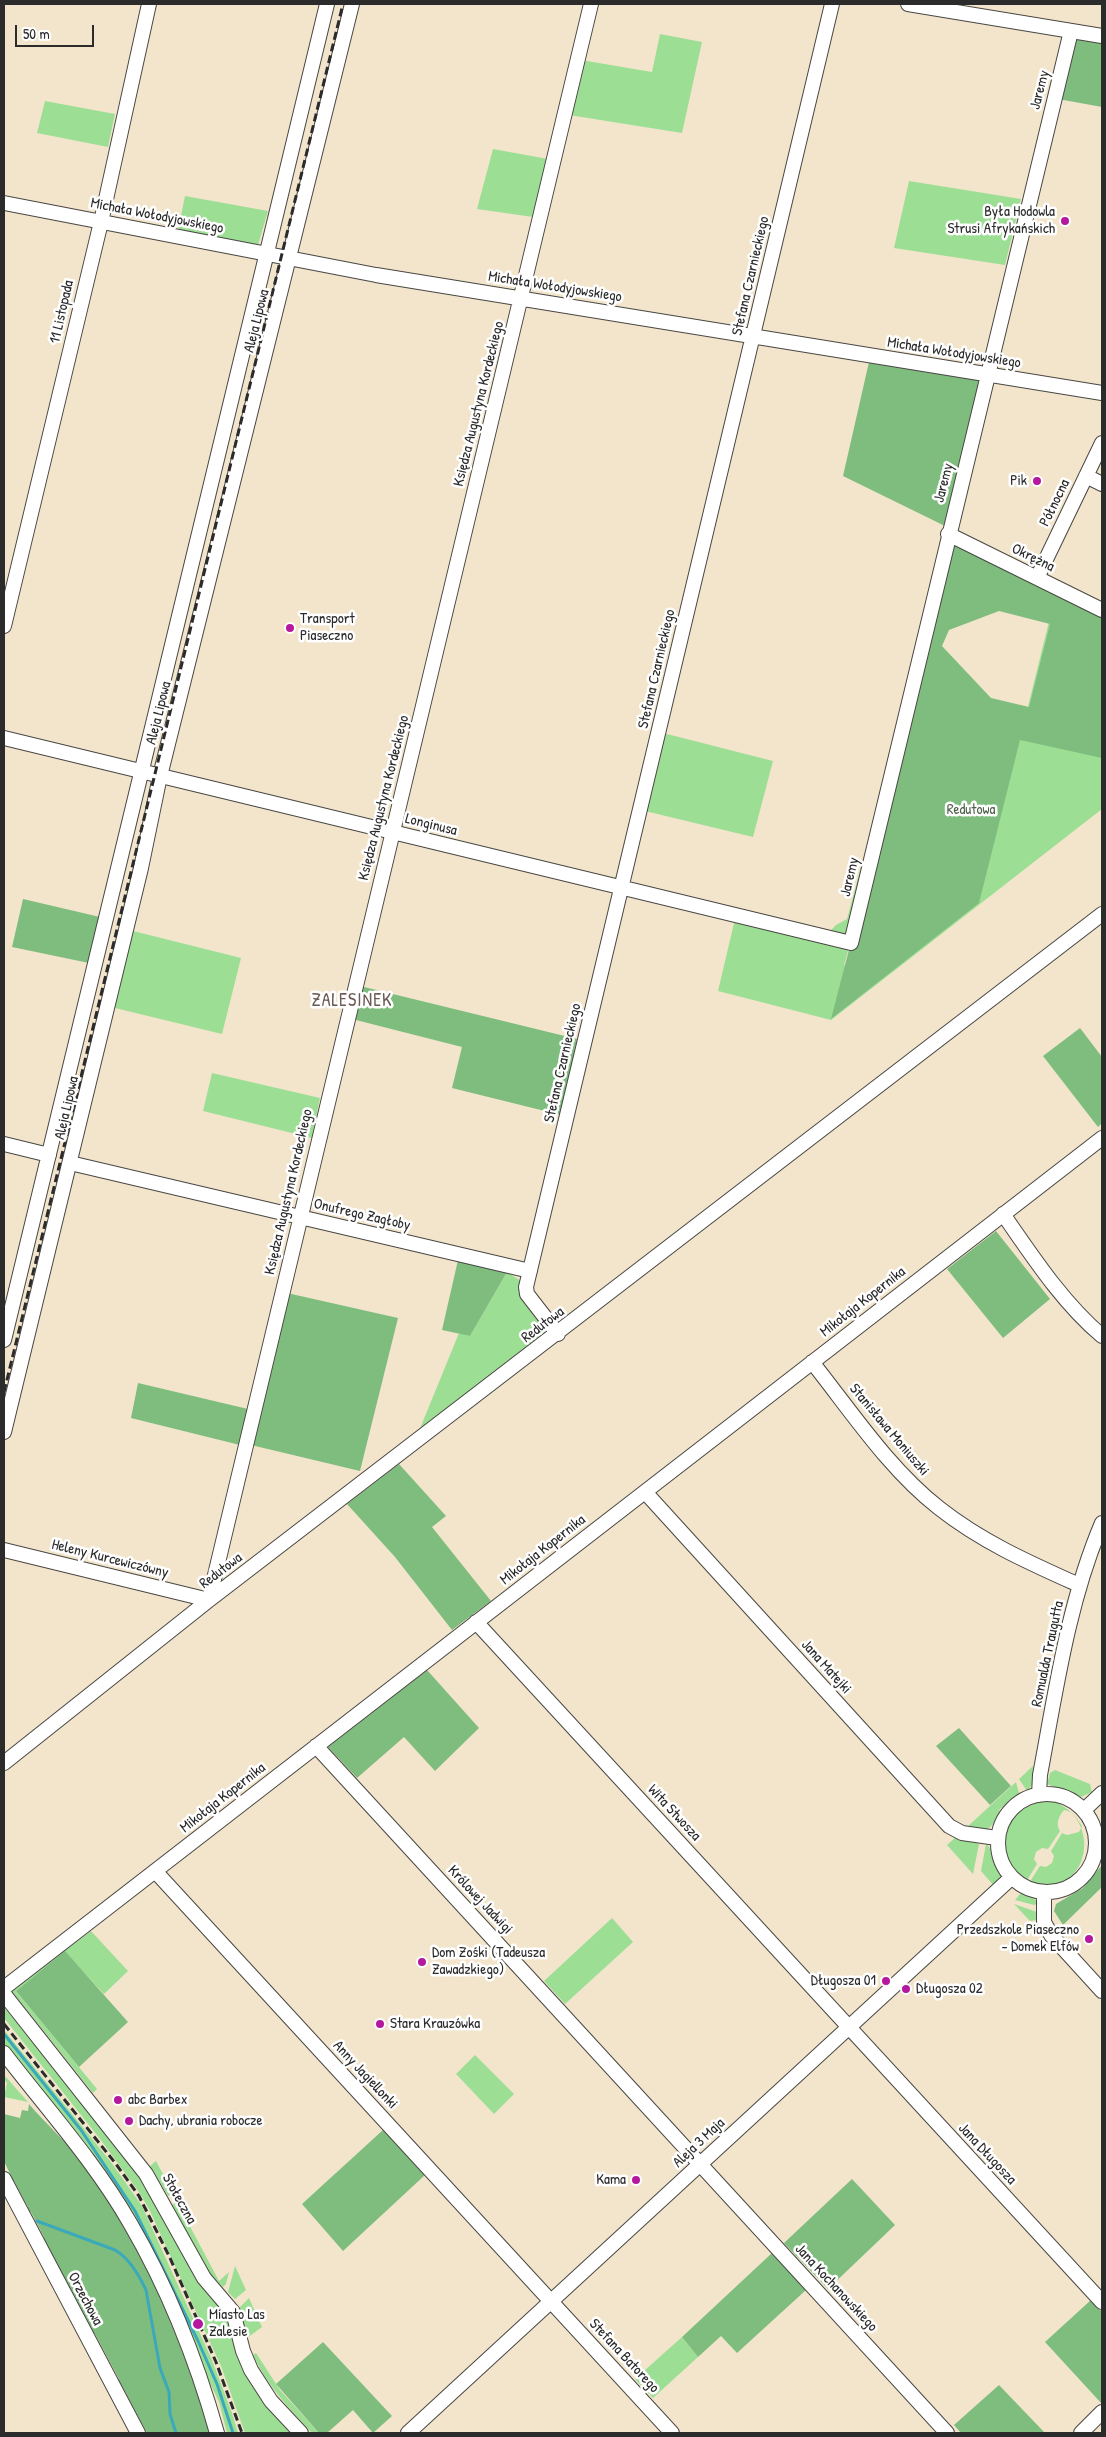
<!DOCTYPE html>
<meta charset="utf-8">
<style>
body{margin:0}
#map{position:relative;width:1106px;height:2437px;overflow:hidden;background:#f2e5cc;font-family:"Patrick Hand",sans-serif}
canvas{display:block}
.frame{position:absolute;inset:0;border:5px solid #2b2b2b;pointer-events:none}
.scale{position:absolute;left:15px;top:25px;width:79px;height:22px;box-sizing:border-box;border:2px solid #2b2b2b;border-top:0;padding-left:6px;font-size:15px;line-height:18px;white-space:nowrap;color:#2b2b2b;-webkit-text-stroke:4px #fff;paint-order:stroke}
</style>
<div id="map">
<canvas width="1106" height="2437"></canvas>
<div class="frame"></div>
<div class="scale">50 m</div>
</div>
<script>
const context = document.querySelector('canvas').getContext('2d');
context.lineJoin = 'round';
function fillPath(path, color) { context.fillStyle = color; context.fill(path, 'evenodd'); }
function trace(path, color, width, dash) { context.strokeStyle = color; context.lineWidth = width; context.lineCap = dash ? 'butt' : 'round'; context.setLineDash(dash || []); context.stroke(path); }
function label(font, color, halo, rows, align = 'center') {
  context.font = font + ' "Patrick Hand",sans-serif'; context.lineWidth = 5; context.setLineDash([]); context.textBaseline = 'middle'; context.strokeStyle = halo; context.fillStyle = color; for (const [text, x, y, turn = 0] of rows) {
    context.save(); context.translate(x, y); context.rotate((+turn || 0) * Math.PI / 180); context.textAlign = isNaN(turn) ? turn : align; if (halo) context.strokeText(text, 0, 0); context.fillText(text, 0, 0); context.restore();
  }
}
fillPath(new Path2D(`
 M 660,34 L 702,42 L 682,133 L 569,115 L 581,60 L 652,72 Z
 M 45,101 L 115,114 L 108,147 L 37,133 Z
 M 493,149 L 548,159 L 533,217 L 477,209 Z
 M 909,181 L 1021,199 L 1005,265 L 894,248 Z
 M 185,196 L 268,211 L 258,245 L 178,230 Z
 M 1056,593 L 1102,616 L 1102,809 L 831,1020 L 718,991 L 735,919 L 849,947 L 844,966 L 1020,739 Z
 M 663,733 L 773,761 L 753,837 L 645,811 Z
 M 862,863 L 866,864 L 847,936 L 829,932 L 836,925 L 847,919 Z
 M 129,930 L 241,958 L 222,1034 L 111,1007 Z
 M 212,1073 L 320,1098 L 312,1138 L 203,1111 Z
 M 507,1272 L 521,1281 L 544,1326 L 545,1334 L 419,1431 L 459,1333 L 470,1336 Z
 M 1033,1766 L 1032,1785 L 1027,1791 L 1019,1779 Z
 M 1055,1770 L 1090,1784 L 1092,1792 L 1081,1797 L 1047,1784 L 1050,1773 Z
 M 1016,1782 L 1019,1793 L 1000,1809 L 994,1823 L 987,1830 L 967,1827 Z
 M 1049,1800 C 1106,1816 1090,1902 1029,1883 L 1040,1866 L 1046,1867 L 1052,1863 L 1054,1856 L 1051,1851 L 1062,1833 L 1067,1835 L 1079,1832 L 1082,1826 C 1077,1819 1073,1811 1064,1810 C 1059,1816 1055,1824 1060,1831 L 1048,1849 L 1042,1848 L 1036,1852 L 1034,1859 L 1037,1864 L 1026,1882 C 989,1850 1001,1808 1049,1800 Z
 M 957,1836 L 979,1844 L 973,1874 L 947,1845 Z
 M 986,1844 C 991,1846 1002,1870 1001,1876 C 1001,1880 997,1883 994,1886 L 981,1871 Z
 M 1022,1892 L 1034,1896 L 1037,1904 L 1034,1905 L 1015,1900 Z
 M 1014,1904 L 1037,1912 L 1037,1920 L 1030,1921 Z
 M 612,1918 L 633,1942 L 565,2004 L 544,1981 Z
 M 91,1931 L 128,1971 L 104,1994 L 65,1952 L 16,1991 L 97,2089 L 93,2093 L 12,1991 L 67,1942 L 71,1946 Z
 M 4,2007 L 13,2018 L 15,2016 L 133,2164 L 220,2301 L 294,2433 L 245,2433 L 221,2366 L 149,2209 L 139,2192 L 100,2139 L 4,2018 Z
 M 4,2030 L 111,2162 L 142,2206 L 212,2360 L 232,2413 L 238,2433 L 227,2433 L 219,2402 L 120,2196 L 78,2134 L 4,2043 Z
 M 475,2055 L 514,2094 L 494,2114 L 456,2074 Z
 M 6,2077 L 28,2102 L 4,2097 L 7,2083 L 4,2079 Z
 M 156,2161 L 173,2193 L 168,2196 L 150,2166 Z
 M 177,2202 L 219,2281 L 229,2272 L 226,2284 L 223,2287 L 210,2274 L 172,2205 Z
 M 235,2266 L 246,2290 L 235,2299 L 228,2292 Z
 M 249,2298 L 262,2327 L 247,2338 L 240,2307 Z
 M 682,2337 L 698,2357 L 653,2398 L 635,2379 Z
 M 256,2353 L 280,2390 L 319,2433 L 312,2433 C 290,2409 267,2386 253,2355 Z`), '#9dde95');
fillPath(new Path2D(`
 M 1074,36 L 1102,41 L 1102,107 L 1058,99 Z
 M 869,362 L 981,380 L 945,526 L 843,476 Z
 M 959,544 L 1102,618 L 1102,758 L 1020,740 L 979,903 L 831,1019 L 954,546 ZM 999,611 L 1050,624 L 1029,707 L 991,698 L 942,646 L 949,630 Z
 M 23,899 L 100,917 L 89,963 L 12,947 Z
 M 360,986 L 577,1039 L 561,1115 L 452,1088 L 462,1047 L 352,1019 Z
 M 1080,1028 L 1102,1057 L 1102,1123 L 1098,1127 L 1043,1056 Z
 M 996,1231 L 1050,1299 L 1003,1338 L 947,1269 Z
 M 458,1260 L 507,1272 L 470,1336 L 442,1330 Z
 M 287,1293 L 398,1318 L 360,1471 L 251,1445 Z
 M 138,1383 L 248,1409 L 240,1445 L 131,1418 Z
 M 399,1464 L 446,1516 L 432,1527 L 491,1601 L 452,1630 L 395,1557 L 347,1504 Z
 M 427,1670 L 479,1728 L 435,1771 L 404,1737 L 357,1778 L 328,1747 Z
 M 959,1728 L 1011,1786 L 990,1805 L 936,1746 Z
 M 1102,1865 L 1102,1887 L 1063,1925 L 1054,1911 L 1056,1904 L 1083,1888 Z
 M 65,1951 L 128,2022 L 79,2067 L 16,1991 Z
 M 29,2104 C 45,2123 68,2143 84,2165 C 143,2247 181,2337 210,2433 L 147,2433 L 121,2384 L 117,2381 L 119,2379 L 95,2334 L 93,2334 L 90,2330 L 92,2329 L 66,2280 L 64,2281 L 47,2244 L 45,2245 L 42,2240 L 44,2237 L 31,2212 L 26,2209 L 28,2207 L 14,2181 L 10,2177 L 11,2176 L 4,2161 L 4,2114 L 20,2118 L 22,2110 L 28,2111 Z
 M 383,2130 L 425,2175 L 343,2251 L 302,2204 Z
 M 852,2179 L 895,2225 L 828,2289 L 784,2243 Z
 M 772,2253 L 806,2290 L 737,2353 L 721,2336 L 698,2357 L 682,2337 Z
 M 1091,2300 L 1102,2312 L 1102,2404 L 1045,2342 Z
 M 323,2342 L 392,2416 L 373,2433 L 353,2410 L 327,2433 L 319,2433 L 276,2384 Z
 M 999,2385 L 1045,2433 L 961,2433 L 954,2425 Z`), '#7ebd7e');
trace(new Path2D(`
 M 4,2034 L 81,2130 L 135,2211 L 198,2341 L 217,2384 L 233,2433
 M 37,2221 L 115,2250 C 129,2258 139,2275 146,2290 L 160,2368 L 169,2392 L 170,2414 L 176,2433`), '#3ba9ba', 3);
const minor = new Path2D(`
 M 908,4 L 1102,36
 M 4,203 L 376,275 L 1102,393
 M 1086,476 L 1102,484
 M 948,534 L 1102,610
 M 1037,578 L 1102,443
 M 4,626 L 101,222 L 149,4
 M 4,738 L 851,943 L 1071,31
 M 4,1144 L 49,1155
 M 70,1163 L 530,1271
 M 1003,1214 C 1033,1257 1062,1302 1102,1336
 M 558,1334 L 527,1294 L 526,1287 L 832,4
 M 4,1340 L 327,4
 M 812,1362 C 851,1411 889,1469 939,1508 C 982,1542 1030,1563 1079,1585
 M 4,1432 L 141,868 L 160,776 L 352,4
 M 645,1492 L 949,1826 L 962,1833 L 997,1838
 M 4,1550 L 209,1600 L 591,4
 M 476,1622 L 1102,2302
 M 316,1746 L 947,2433
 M 4,1763 L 209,1600 L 1102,914
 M998 1843a49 49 0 1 1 98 0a49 49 0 1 1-98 0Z
 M 1039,1795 L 1040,1775 C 1056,1690 1068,1603 1102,1523
 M 1084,1810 L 1102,1793
 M 155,1871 L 672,2433
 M 1044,1892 L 1044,1922 L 1051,1935 L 1102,1991
 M 4,1988 L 1102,1138
 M 4,1994 L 146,2174 L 204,2278 L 233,2312 L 243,2351 L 251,2370 L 271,2401 L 301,2433
 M 4,2053 C 47,2109 95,2162 130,2223 C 168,2288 197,2362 217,2433
 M 4,2179 L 138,2433
 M 408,2433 L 1011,1878
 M 1081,2433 L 1102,2412`);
trace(minor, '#494743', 16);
trace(minor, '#fff', 14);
trace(new Path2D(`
 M 4,1392 L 343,4
 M 4,2024 L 116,2164 L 139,2196 L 170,2258 L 216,2362 L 242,2433`), '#2b2b2b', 3, [8, 4]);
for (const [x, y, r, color] of [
 [1065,221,5,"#b5179e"],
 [1037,481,5,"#b5179e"],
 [290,628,5,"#b5179e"],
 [1089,1939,5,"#b5179e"],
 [422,1962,5,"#b5179e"],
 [886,1981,5,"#b5179e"],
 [906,1989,5,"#b5179e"],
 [380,2024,5,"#b5179e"],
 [118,2100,5,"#b5179e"],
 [129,2121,5,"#b5179e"],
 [636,2180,5,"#b5179e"],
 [198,2324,6,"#b5179e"]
]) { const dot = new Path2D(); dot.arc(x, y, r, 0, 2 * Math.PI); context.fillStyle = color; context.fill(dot); trace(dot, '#fff', 2); }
label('15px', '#2b2b2b', '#fff', [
 ["Jaremy",1040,90,-76],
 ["Michała Wołodyjowskiego",157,216,11],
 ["Stefana Czarnieckiego",751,276,-77],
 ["Michała Wołodyjowskiego",555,287,9],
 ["11 Listopada",62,312,-77],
 ["Aleja Lipowa",257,321,-76],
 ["Michała Wołodyjowskiego",954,353,9],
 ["Księdza Augustyna Kordeckiego",479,404,-76],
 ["Jaremy",944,483,-76],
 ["Północna",1055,503,-64],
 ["Okrężna",1033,558,26],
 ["Stefana Czarnieckiego",657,669,-77],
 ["Aleja Lipowa",159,713,-76],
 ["Księdza Augustyna Kordeckiego",384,798,-76],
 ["Longinusa",431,825,14],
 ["Jaremy",850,877,-77],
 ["Stefana Czarnieckiego",563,1063,-77],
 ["Aleja Lipowa",67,1108,-77],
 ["Księdza Augustyna Kordeckiego",289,1192,-77],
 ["Onufrego Zagłoby",362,1215,13],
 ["Mikołaja Kopernika",863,1302,-38],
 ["Redutowa",543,1325,-37],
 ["Stanisława Moniuszki",889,1430,50],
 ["Mikołaja Kopernika",543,1550,-38],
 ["Heleny Kurcewiczówny",110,1559,14],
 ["Redutowa",221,1571,-37],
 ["Romualda Traugutta",1048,1654,-78],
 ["Jana Matejki",826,1667,48],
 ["Mikołaja Kopernika",223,1798,-38],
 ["Wita Stwosza",674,1813,47],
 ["Królowej Jadwigi",480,1900,47],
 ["Anny Jagiellonki",365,2075,47],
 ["Aleja 3 Maja",699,2143,-43],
 ["Jana Długosza",987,2154,47],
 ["Stołeczna",179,2199,61],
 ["Jana Kochanowskiego",836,2288,47],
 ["Orzechowa",85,2299,62],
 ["Stefana Batorego",624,2356,47]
]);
label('15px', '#2b2b2b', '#fff', [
 ["Była Hodowla",1055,212,"right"],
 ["Strusi Afrykańskich",1055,229,"right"],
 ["Pik",1027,481,"right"],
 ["Transport",300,619],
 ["Piaseczno",300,636],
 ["Przedszkole Piaseczno",1079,1930,"right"],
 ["- Domek Elfów",1079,1947,"right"],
 ["Dom Zośki (Tadeusza",432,1953],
 ["Zawadzkiego)",432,1970],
 ["Długosza 01",876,1981,"right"],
 ["Długosza 02",916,1989],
 ["Stara Krauzówka",390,2024],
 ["abc Barbex",128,2100],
 ["Dachy, ubrania robocze",139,2121],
 ["Kama",626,2180,"right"],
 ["Miasto Las",209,2315],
 ["Zalesie",209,2332]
], 'left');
label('15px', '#4d614b', '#fff', [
 ["Redutowa",971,810]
]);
context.letterSpacing = '1px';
label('18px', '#6b5a55', '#fff', [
 ["ZALESINEK",352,1001]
]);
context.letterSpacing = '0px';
</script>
